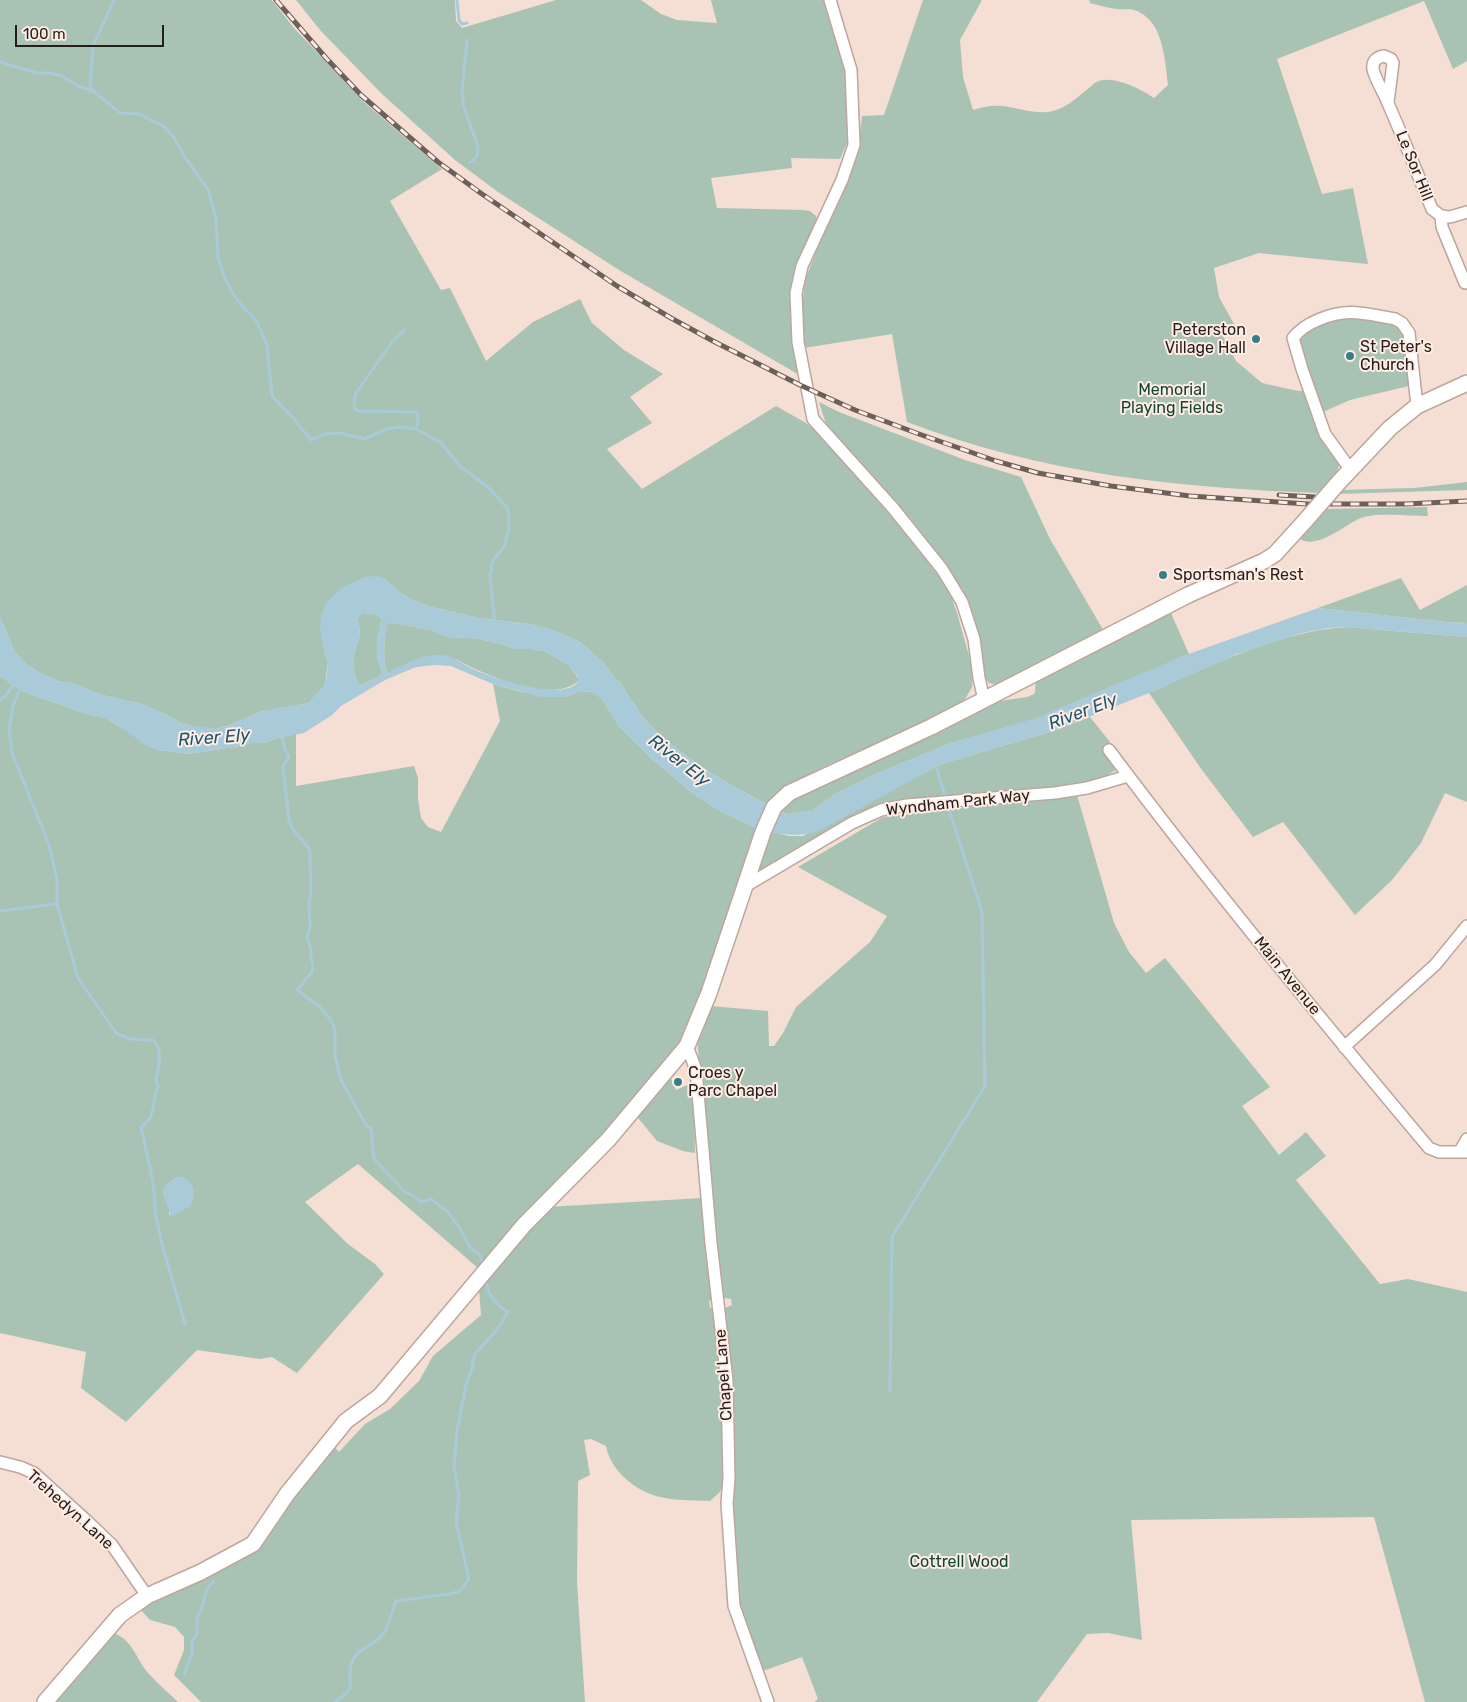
<!DOCTYPE html>
<style>
body{margin:0}
#map{position:relative;width:1467px;height:1702px;overflow:hidden;background:#f5ded3;font-family:Rubik,sans-serif}
canvas{display:block}
.scale{position:absolute;left:15px;top:25px;width:149px;height:22px;box-sizing:border-box;border:2px solid #261e1a;border-top:0;padding-left:6px;font-size:15px;line-height:18px;white-space:nowrap;color:#261e1a;-webkit-text-stroke:4px #ffece4;paint-order:stroke}
</style>
<div id="map">
<canvas width="1467" height="1702"></canvas>
<div class="scale">100 m</div>
</div>
<script>
const context = document.querySelector('canvas').getContext('2d');
context.lineJoin = 'round';
function fillPath(path, color) { context.fillStyle = color; context.fill(path, 'evenodd'); }
function trace(path, color, width, dash) { context.strokeStyle = color; context.lineWidth = width; context.lineCap = dash ? 'butt' : 'round'; context.setLineDash(dash || []); context.stroke(path); }
function label(font, color, halo, rows, align = 'center') {
  context.font = font + ' Rubik,sans-serif'; context.lineWidth = 4; context.setLineDash([]); context.textBaseline = 'middle'; context.strokeStyle = halo; context.fillStyle = color; for (const [text, x, y, turn = 0] of rows) {
    context.save(); context.translate(x, y); context.rotate((+turn || 0) * Math.PI / 180); context.textAlign = isNaN(turn) ? turn : align; if (halo) context.strokeText(text, 0, 0); context.fillText(text, 0, 0); context.restore();
  }
}
fillPath(new Path2D(`
 M 0,0 L 272,0 L 294,28 L 365,103 L 442,169 L 390,201 L 441,290 L 450,288 L 486,361 L 533,322 L 580,299 L 592,323 L 624,350 L 663,374 L 630,397 L 652,423 L 607,449 L 642,489 L 776,406 L 806,423 L 829,443 L 903,531 L 937,574 L 950,593 L 957,613 L 971,663 L 973,677 L 972,687 L 963,703 L 943,714 L 823,767 L 785,787 L 775,795 L 768,805 C 732,786 696,766 665,739 C 646,724 632,702 620,682 L 615,679 L 604,663 L 580,642 L 552,630 L 529,624 L 479,618 L 431,607 L 410,599 L 399,592 L 385,579 L 324,652 L 328,663 L 325,685 L 309,703 L 260,712 L 230,725 L 215,729 L 198,727 L 183,724 L 169,716 L 141,704 L 98,694 L 75,684 L 58,681 L 40,673 L 25,663 L 15,652 L 0,617 Z
 M 296,0 L 455,0 L 456,21 L 462,28 L 556,0 L 641,0 L 661,14 L 677,20 L 717,23 L 711,0 L 824,0 L 846,65 L 849,116 L 848,141 L 840,159 L 791,158 L 792,168 L 711,178 L 717,208 L 803,210 L 810,211 L 816,216 L 817,220 L 791,305 L 792,339 L 801,376 L 619,270 L 498,192 L 455,160 L 382,94 L 320,30 Z
 M 923,0 L 983,0 L 982,0 L 960,40 L 963,77 L 973,110 C 983,107 992,105 1003,106 C 1020,108 1036,115 1053,111 C 1065,108 1076,99 1085,91 C 1089,89 1093,83 1097,82 C 1112,74 1142,90 1154,98 L 1168,85 C 1165,62 1164,24 1139,12 C 1134,8 1123,10 1116,9 C 1108,8 1099,5 1090,3 L 1089,0 L 1467,0 L 1467,61 L 1453,69 L 1424,1 L 1277,59 L 1322,194 L 1353,188 L 1368,264 L 1259,253 L 1214,268 L 1219,297 L 1234,324 L 1221,325 L 1223,330 L 1220,331 L 1236,361 L 1262,383 L 1284,388 L 1299,391 L 1306,390 L 1340,463 L 1336,474 L 1321,493 C 1177,488 1043,474 907,422 L 892,334 L 804,348 L 801,318 L 805,280 L 859,143 L 862,116 L 884,115 Z
 M 1336,318 L 1357,318 L 1395,325 L 1405,334 L 1409,386 L 1350,400 L 1323,412 L 1306,371 L 1299,341 L 1310,331 Z
 M 819,402 L 839,412 L 965,460 L 1021,477 L 1050,539 L 1105,633 L 997,685 L 989,683 L 985,678 L 976,625 L 953,574 L 911,519 L 826,424 Z
 M 1467,482 L 1467,490 L 1337,494 L 1340,490 L 1414,488 Z
 M 1427,507 L 1428,516 C 1411,516 1375,512 1361,518 C 1345,524 1318,550 1300,539 L 1301,534 L 1324,509 Z
 M 1401,578 L 1420,610 L 1467,585 L 1467,623 L 1446,622 L 1318,608 Z
 M 1170,611 L 1189,654 L 1036,719 L 951,743 L 876,774 L 837,793 L 812,811 L 788,814 L 781,812 L 787,803 L 820,784 L 993,702 L 1027,697 L 1034,694 L 1035,692 L 1036,679 Z
 M 362,613 L 374,614 L 382,618 L 377,641 L 377,655 L 382,674 L 360,686 C 353,676 352,662 355,650 C 356,646 358,643 359,639 C 361,632 359,625 357,619 Z
 M 388,622 L 432,630 L 447,637 L 471,638 L 490,641 L 517,649 L 530,649 L 544,651 L 569,665 L 578,678 L 578,681 C 553,705 481,674 456,659 L 387,673 C 383,657 383,638 388,622 Z
 M 1346,627 L 1467,637 L 1467,802 L 1445,793 L 1421,843 L 1392,880 L 1355,915 L 1283,822 L 1253,837 L 1202,770 L 1149,693 C 1212,665 1277,632 1346,627 Z
 M 0,676 L 22,691 L 84,713 L 106,718 L 158,750 L 189,754 L 246,745 L 250,743 L 263,743 L 278,738 L 296,734 L 296,786 L 414,766 L 418,778 L 418,799 L 421,818 L 428,827 L 441,832 L 500,721 L 493,684 L 521,692 L 564,697 L 580,691 L 593,692 L 602,699 L 618,725 L 652,759 L 691,792 L 720,811 L 758,829 L 712,968 L 676,1054 L 479,1269 L 358,1164 L 305,1202 L 348,1244 L 375,1264 L 384,1274 L 297,1373 L 272,1357 L 260,1359 L 197,1350 L 126,1422 L 81,1388 L 86,1352 L 0,1333 ZM 176,1178 L 194,1191 L 190,1206 L 169,1215 L 169,1208 L 163,1193 L 165,1186 Z
 M 1090,717 L 1130,767 L 1122,766 L 1103,778 L 1076,786 L 907,802 L 758,874 C 753,861 767,844 772,832 L 789,836 L 803,836 L 941,764 L 1056,730 Z
 M 1077,795 L 1114,923 L 1129,952 L 1146,973 L 1165,958 L 1270,1087 L 1242,1106 L 1279,1155 L 1306,1132 L 1326,1156 L 1296,1180 L 1380,1284 L 1408,1279 L 1467,1292 L 1467,1702 L 1425,1702 L 1374,1517 L 1131,1520 L 1142,1640 L 1108,1633 L 1087,1634 L 1037,1702 L 814,1702 L 818,1699 L 802,1657 L 760,1672 L 736,1605 L 731,1511 L 732,1378 L 725,1308 L 732,1305 L 731,1299 L 723,1298 L 719,1275 L 697,1040 L 710,1006 L 768,1011 L 769,1046 L 774,1046 L 783,1033 L 796,1007 L 870,942 L 887,916 L 798,867 L 883,817 Z
 M 669,1074 L 676,1090 L 694,1082 L 695,1153 L 683,1151 L 657,1141 L 638,1118 L 630,1118 Z
 M 702,1198 L 712,1300 L 709,1301 L 710,1308 L 714,1308 L 724,1388 L 723,1486 L 720,1492 L 710,1501 C 692,1500 673,1501 656,1496 C 633,1489 610,1469 606,1446 L 591,1439 L 584,1440 L 590,1475 L 578,1481 L 577,1583 L 585,1702 L 201,1702 L 174,1675 L 184,1650 L 184,1637 L 175,1627 L 150,1620 L 139,1608 L 194,1577 L 222,1570 L 266,1536 L 332,1444 L 339,1452 L 365,1424 L 390,1409 L 419,1381 L 433,1356 L 481,1315 L 479,1289 L 547,1207 Z
 M 114,1633 C 134,1641 136,1660 149,1674 C 158,1684 169,1693 178,1702 L 53,1702 Z`), '#a8c3b3');
fillPath(new Path2D(`
 M 377,576 L 385,579 L 399,592 L 410,599 L 431,607 L 479,618 L 529,624 L 552,630 L 580,642 L 604,663 L 615,679 L 620,682 C 632,702 646,724 665,739 C 696,766 732,786 768,805 L 758,829 L 720,811 L 691,792 L 652,759 L 618,725 L 602,699 L 593,692 L 580,691 L 564,697 L 541,697 L 493,684 L 451,666 L 435,665 L 416,667 L 385,680 L 341,706 L 332,715 L 304,733 L 278,738 L 263,743 L 250,743 L 246,745 L 189,754 L 158,750 L 148,747 L 118,725 L 106,718 L 84,713 L 22,691 L 0,676 L 0,617 L 15,652 L 25,663 L 40,673 L 58,681 L 75,684 L 98,694 L 141,704 L 169,716 L 183,724 L 215,729 L 230,725 L 260,712 L 309,703 L 325,685 L 327,675 L 328,663 L 324,652 L 320,629 L 321,615 L 326,603 L 340,589 L 364,577 ZM 362,613 L 374,614 L 382,618 L 377,641 L 377,655 L 382,674 L 360,686 C 353,676 352,662 355,650 C 356,646 358,643 359,639 C 361,632 359,625 357,619 ZM 388,622 L 432,630 L 447,637 L 471,638 L 490,641 L 517,649 L 530,649 L 544,651 L 569,665 L 578,677 L 578,681 C 577,683 575,685 573,686 C 554,698 492,678 473,669 C 462,664 454,656 442,655 C 424,653 403,665 387,673 C 383,657 383,638 388,622 Z
 M 1318,608 L 1446,622 L 1467,623 L 1467,637 L 1346,627 L 1329,628 L 1302,633 L 1237,654 L 1149,693 L 1056,730 L 941,764 L 817,832 C 800,836 789,836 772,832 L 781,812 L 788,814 L 812,811 L 837,793 L 876,774 L 951,743 L 1036,718 L 1183,656 Z
 M 177,1177 L 184,1177 L 192,1184 L 194,1191 L 193,1200 L 190,1206 L 171,1217 L 163,1192 L 165,1186 Z`), '#a9cad8');
trace(new Path2D(`
 M 457,0 L 459,20 L 462,24 L 467,23
 M 467,40 L 462,92 L 464,107 L 478,147 C 478,155 477,159 470,162
 M 0,62 L 37,73 L 50,73 L 62,76 L 78,86 L 92,90 L 120,113 L 139,114 L 163,126 L 173,136 L 186,159 L 208,189 L 216,219 L 218,258 L 225,279 L 237,300 L 257,322 L 267,345 L 272,396 L 292,417 L 311,440 L 325,434 L 340,433 L 364,439 L 387,429 L 400,427 L 416,429 L 440,442 L 460,466 L 490,489 L 508,509 L 509,529 L 504,547 L 493,560 L 490,577 L 495,623
 M 90,90 L 93,46 L 114,0
 M 404,330 L 392,342 L 356,393 L 354,400 L 355,409 L 359,411 L 417,412 L 418,419 L 416,429
 M 20,688 L 13,706 L 9,730 L 12,753 L 49,845 L 57,879 L 57,904 L 78,978 L 116,1033 L 130,1039 L 153,1040 C 164,1051 158,1068 156,1081 L 158,1086 C 153,1096 155,1108 150,1118 C 148,1121 144,1125 141,1127 L 153,1182 L 156,1216 L 162,1244 L 185,1324
 M 0,700 L 5,696 L 16,682
 M 282,734 L 285,750 L 289,757 L 283,767 L 289,821 L 295,832 L 309,848 L 310,853 L 311,892 L 309,904 L 310,928 L 307,937 L 311,950 L 311,959 L 313,965 L 312,972 L 297,990 L 320,1007 L 331,1020 L 335,1029 L 335,1056 L 341,1080 L 366,1125 L 371,1129 L 374,1159 L 405,1192 L 414,1196 L 421,1202 L 431,1199 L 448,1212 L 460,1229 L 470,1247 L 481,1256 L 482,1262
 M 935,763 L 945,796
 M 0,911 L 56,904
 M 890,1391 L 892,1237 L 985,1086 L 982,912 L 948,806
 M 184,1675 L 192,1653 L 192,1641 L 197,1634 L 197,1617 C 204,1608 203,1601 206,1592 C 207,1588 211,1584 214,1581
 M 335,1702 C 362,1684 344,1683 352,1662 C 356,1649 375,1645 383,1634 C 390,1625 392,1612 396,1601 L 449,1594 L 460,1591 L 469,1579 L 456,1522 L 459,1494 L 454,1467 L 457,1431 L 466,1384 L 472,1369 L 474,1355 L 500,1326 L 508,1312 C 496,1305 489,1296 486,1283`), '#a9cad8', 3);
const minor = new Path2D(`
 M 830,0 L 851,70 L 854,145 L 842,180 L 802,266 L 796,293 L 798,342 L 813,419 L 893,508 L 942,569 L 962,602 L 974,639 L 979,678 L 984,700
 M 1388,102 L 1393,63 L 1391,59 L 1384,56 C 1377,57 1372,61 1373,69 C 1374,77 1384,93 1387,101 C 1403,137 1417,173 1432,209 L 1441,216 L 1442,227 L 1465,283
 M 1441,216 L 1450,217 L 1467,212
 M 1350,469 L 1325,434 L 1302,369 L 1293,338 C 1300,329 1308,324 1318,320 C 1348,307 1365,314 1395,319 L 1402,323 L 1409,333 L 1417,406
 M 1109,750 C 1211,886 1320,1018 1429,1148 L 1439,1152 L 1467,1152
 M 744,887 L 852,823 L 881,810 L 907,805 L 1055,793 L 1087,788 L 1128,776
 M 687,1046 L 696,1070 L 711,1243 L 727,1381 L 729,1479 L 727,1503 L 734,1606 L 768,1702
 M 1344,1047 L 1435,965 L 1467,926
 M 1460,1151 L 1467,1139
 M 0,1462 L 20,1467 L 34,1473 L 88,1522 L 112,1545 L 147,1596`);
const tertiary = new Path2D(`
 M 1339,482 L 1390,428 L 1417,406 L 1467,383
 M 45,1702 L 120,1615 L 147,1596 L 201,1572 L 253,1544 L 287,1494 L 346,1421 L 380,1396 L 524,1225 L 608,1140 L 687,1046 L 709,993 L 763,832 L 774,807 L 789,793 L 931,727 L 1188,595 L 1264,561 L 1275,554 L 1305,521`);
trace(minor, '#bca69d', 14);
trace(tertiary, '#bca69d', 18);
trace(minor, '#fff', 11);
trace(tertiary, '#fff', 15);
const rail = new Path2D(`
 M 276,0 L 326,58 L 361,95 L 438,162 L 482,194 L 617,286 L 671,318 L 713,341 L 800,385 L 855,410 L 919,434 L 996,461 L 1038,473 L 1111,486 L 1190,496 L 1307,504 L 1406,504 L 1467,501
 M 1279,495 L 1332,498`);
trace(rail, '#6d605a', 5);
trace(rail, '#ffece4', 3, [9]);
const tertiaryBridge = new Path2D(`
 M 1305,521 L 1339,482`);
trace(tertiaryBridge, '#bca69d', 18, []);
trace(tertiaryBridge, '#fff', 15);
for (const [x, y, r, color] of [
 [1256,339,5,"#387e88"],
 [1350,356,5,"#387e88"],
 [1163,575,5,"#387e88"],
 [678,1082,5,"#387e88"]
]) { const dot = new Path2D(); dot.arc(x, y, r, 0, 2 * Math.PI); context.fillStyle = color; context.fill(dot); trace(dot, '#ffece4', 2); }
label('16px', '#261e1a', '#ffece4', [
 ["Le Sor Hill",1414,166,68],
 ["Wyndham Park Way",958,803,-6],
 ["Main Avenue",1287,976,51],
 ["Chapel Lane",724,1375,-94],
 ["Trehedyn Lane",70,1510,42]
]);
label('16px', '#261e1a', '#ffece4', [
 ["Peterston",1246,330,"right"],
 ["Village Hall",1246,348,"right"],
 ["St Peter's",1360,347],
 ["Church",1360,365],
 ["Sportsman's Rest",1173,575],
 ["Croes y",688,1073],
 ["Parc Chapel",688,1091]
], 'left');
label('16px', '#10462e', '#ffece4', [
 ["Memorial",1172,390],
 ["Playing Fields",1172,408],
 ["Cottrell Wood",959,1562]
]);
label('italic 18px', '#1b576e', '#ffece4', [
 ["River Ely",1083,712,-21],
 ["River Ely",214,738,-4],
 ["River Ely",679,761,38]
]);
</script>
